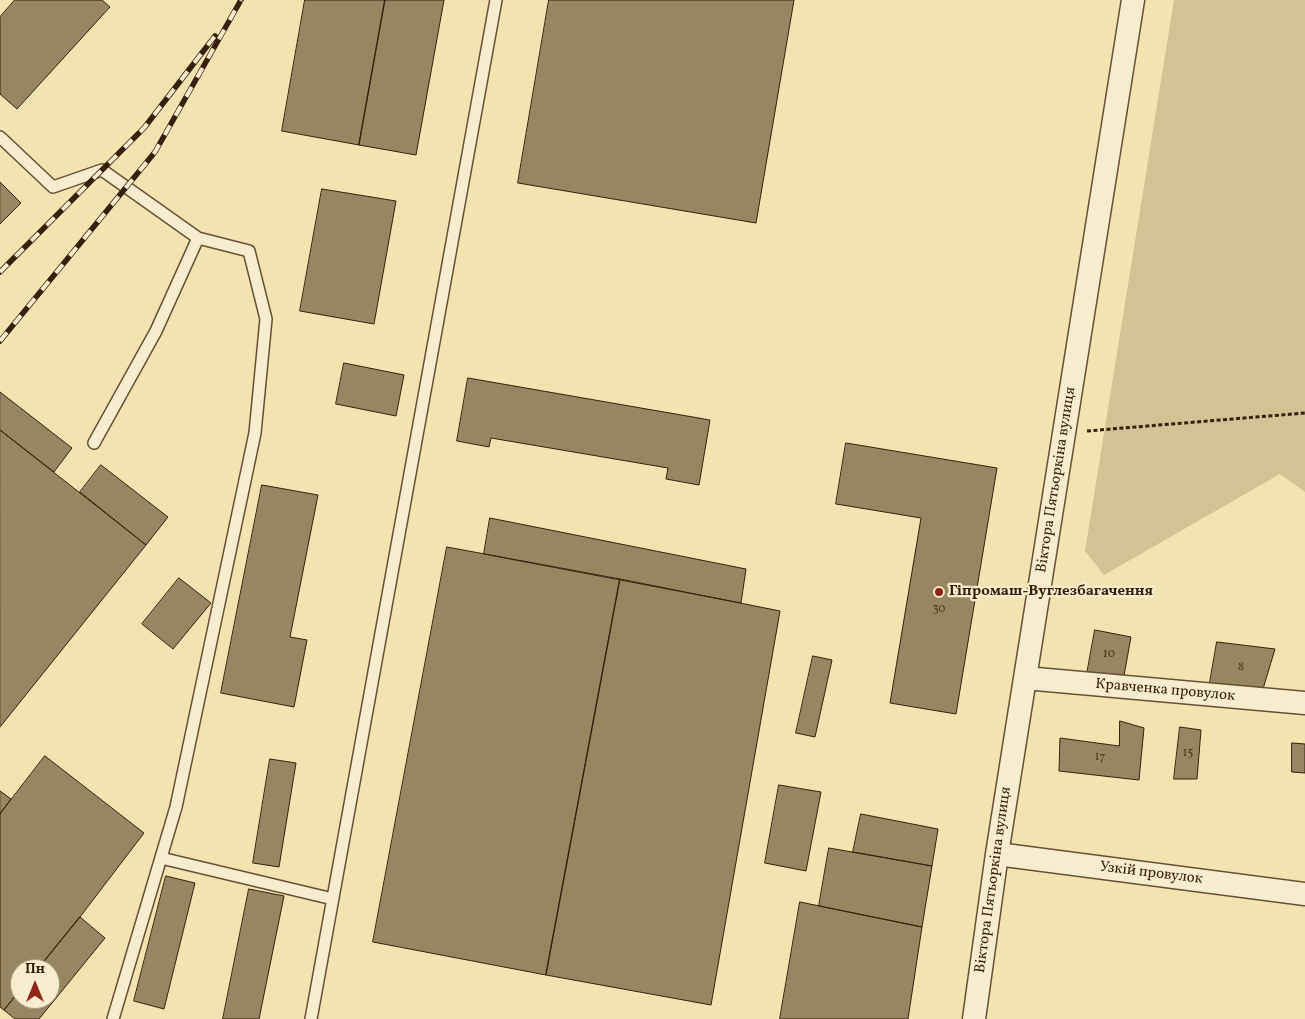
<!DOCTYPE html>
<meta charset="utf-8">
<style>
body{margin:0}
#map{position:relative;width:1305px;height:1019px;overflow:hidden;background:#f2e3b0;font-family:Vollkorn,serif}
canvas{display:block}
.north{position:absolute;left:10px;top:959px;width:50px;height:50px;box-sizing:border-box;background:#f7edcc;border:1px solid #aa9b7f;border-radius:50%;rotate:0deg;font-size:14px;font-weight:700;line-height:20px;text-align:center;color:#371f0b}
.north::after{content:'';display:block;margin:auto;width:18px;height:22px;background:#8f2418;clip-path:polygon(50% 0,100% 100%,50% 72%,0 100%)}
</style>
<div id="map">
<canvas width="1305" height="1019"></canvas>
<div class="north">Пн</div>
</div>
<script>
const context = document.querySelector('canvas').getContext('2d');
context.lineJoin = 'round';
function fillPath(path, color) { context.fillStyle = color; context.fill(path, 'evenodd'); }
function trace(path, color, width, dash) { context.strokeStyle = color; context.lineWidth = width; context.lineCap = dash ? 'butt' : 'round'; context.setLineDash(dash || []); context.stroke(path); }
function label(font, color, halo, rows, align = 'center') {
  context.font = font + ' Vollkorn,serif'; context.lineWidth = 4.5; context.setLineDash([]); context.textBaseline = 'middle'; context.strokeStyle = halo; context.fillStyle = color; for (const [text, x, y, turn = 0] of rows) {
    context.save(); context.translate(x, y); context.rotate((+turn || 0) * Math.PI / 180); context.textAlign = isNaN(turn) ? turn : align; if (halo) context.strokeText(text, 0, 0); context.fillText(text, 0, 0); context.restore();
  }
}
fillPath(new Path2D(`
 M 1174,0 L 1305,0 L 1305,492 L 1280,474 L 1104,575 L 1085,551 Z`), '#d2c294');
const building = new Path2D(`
 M 15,0 L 102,0 L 110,7 L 17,109 L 0,94 L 0,17 Z
 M 305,0 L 385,0 L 359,145 L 282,131 Z
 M 385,0 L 444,0 L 416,155 L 359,145 Z
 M 549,0 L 794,0 L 756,223 L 518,183 Z
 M 0,182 L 21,203 L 0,224 Z
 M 322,189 L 396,201 L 374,324 L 300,311 Z
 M 344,363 L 404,375 L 396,416 L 336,404 Z
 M 468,378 L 710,420 L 699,485 L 666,479 L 668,468 L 491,438 L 489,447 L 457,441 Z
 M 0,392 L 72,448 L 54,472 L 0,430 Z
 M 0,430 L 146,545 L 0,727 Z
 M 846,443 L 997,468 L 956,714 L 890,703 L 921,518 L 836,504 Z
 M 101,465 L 168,517 L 146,545 L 80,492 Z
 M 262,485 L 318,495 L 290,637 L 307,640 L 294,707 L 221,693 Z
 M 490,518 L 746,569 L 741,603 L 484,554 Z
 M 447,547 L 620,579 L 546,975 L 373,942 Z
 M 179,578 L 211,603 L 173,649 L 142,624 Z
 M 620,579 L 780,611 L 711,1005 L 546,975 Z
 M 1095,630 L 1131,637 L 1123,681 L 1087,674 Z
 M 1217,642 L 1275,649 L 1263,689 L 1209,688 Z
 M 813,656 L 832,660 L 815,737 L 796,733 Z
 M 1120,721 L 1144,728 L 1139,780 L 1059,771 L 1060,738 L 1119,746 Z
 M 1180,727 L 1201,730 L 1197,779 L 1174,779 Z
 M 1292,743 L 1305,744 L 1305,773 L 1292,772 Z
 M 45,756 L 144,833 L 80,917 L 38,969 L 20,969 L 20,990 L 4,1010 L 0,1007 L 0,814 Z
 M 270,759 L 296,763 L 279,867 L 253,863 Z
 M 779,785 L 821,792 L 806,871 L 765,863 Z
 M 0,791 L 11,799 L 0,814 Z
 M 861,814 L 938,829 L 932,866 L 853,852 Z
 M 829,848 L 932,866 L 922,927 L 819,906 Z
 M 166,876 L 195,883 L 164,1009 L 134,1001 Z
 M 249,889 L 284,896 L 259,1019 L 223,1019 Z
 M 800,902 L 922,927 L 908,1019 L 780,1019 Z
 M 80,917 L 105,938 L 39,1019 L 15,1019 L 4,1010 L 20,990 L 20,999 L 50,999 L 50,969 L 38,969 Z`);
fillPath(building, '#988561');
trace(building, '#371f0b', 1);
const lane = new Path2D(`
 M 0,137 L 53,187 L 102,170 L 198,238 L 156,331 L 94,443
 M 161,858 L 333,899
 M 113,1019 L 176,807 L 255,433 L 266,319 L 249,251 L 198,238
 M 311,1019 L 496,0`);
const street = new Path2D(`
 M 1025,678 L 1305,703
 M 997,854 L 1305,894
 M 974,1019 L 997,854 L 1133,0`);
trace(lane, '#665034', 14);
trace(street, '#665034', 25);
trace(new Path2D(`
 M 1087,431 L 1305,413`), '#371f0b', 3, [4, 2.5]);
trace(lane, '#f7edcc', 11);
trace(street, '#f7edcc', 22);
const rail = new Path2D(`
 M 0,272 L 144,128 L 215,36
 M 0,341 L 155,152 L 241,0`);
trace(rail, '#371f0b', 5.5);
trace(rail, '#f7edcc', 4, [11]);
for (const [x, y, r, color] of [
 [939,592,5,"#8f2418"]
]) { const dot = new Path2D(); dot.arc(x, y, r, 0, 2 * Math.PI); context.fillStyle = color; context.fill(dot); trace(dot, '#f7edcc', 2); }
label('12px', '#4f3820', null, [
 ["30",939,610],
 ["10",1109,655],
 ["8",1241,668],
 ["15",1188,754],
 ["17",1100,758]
]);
label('15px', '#371f0b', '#f7edcc', [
 ["Віктора Пятьоркіна вулиця",1057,480,-81],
 ["Кравченка провулок",1165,691,5],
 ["Узкій провулок",1151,874,7],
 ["Віктора Пятьоркіна вулиця",994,880,-82]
]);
label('bold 15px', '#371f0b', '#f7edcc', [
 ["Гіпромаш-Вуглезбагачення",949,592]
], 'left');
</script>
